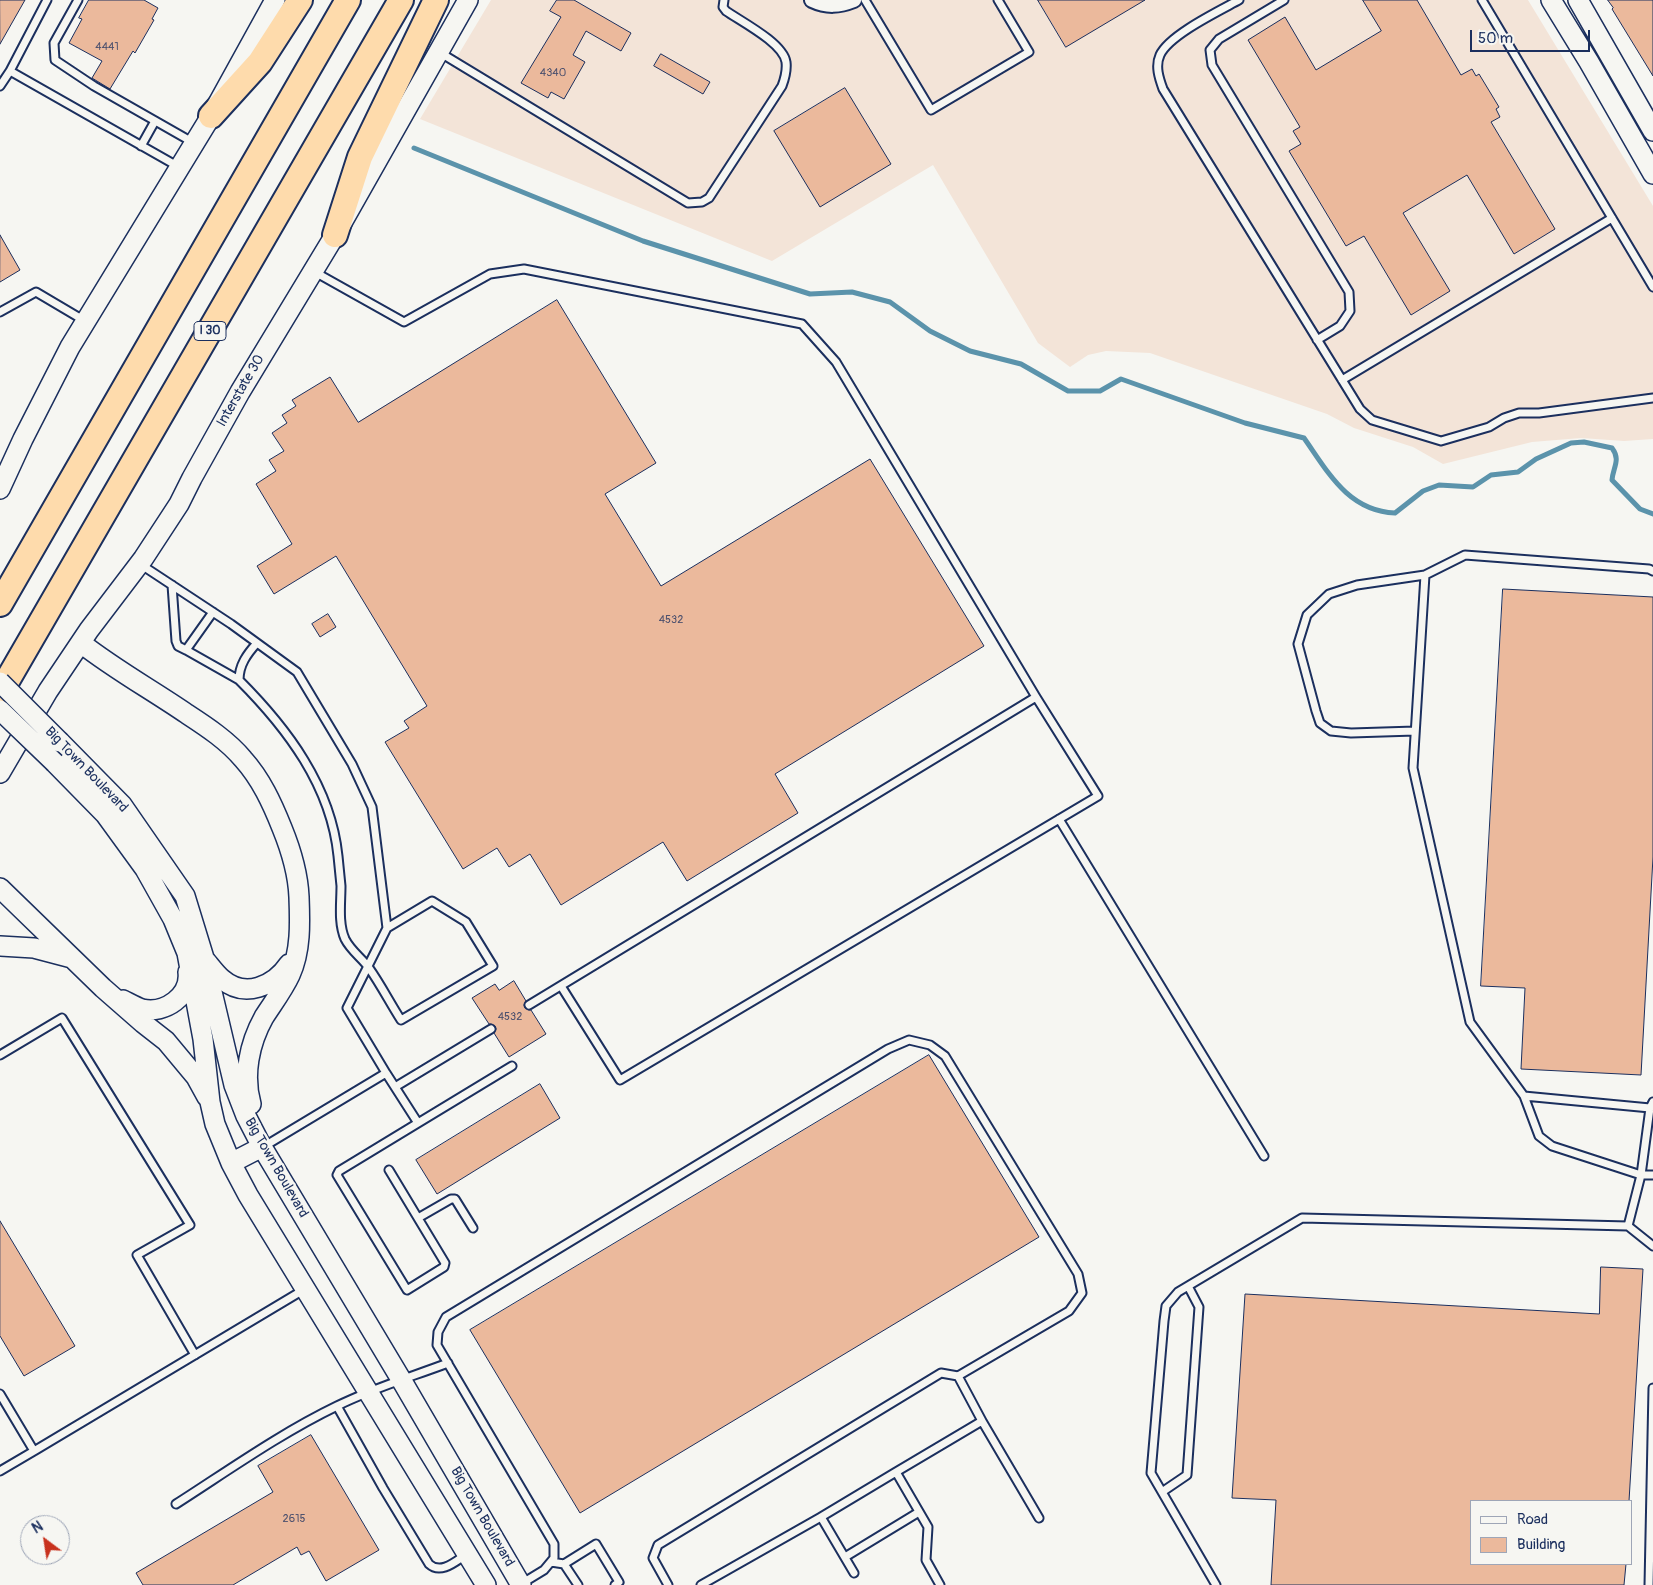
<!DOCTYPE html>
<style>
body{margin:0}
#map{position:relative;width:1653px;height:1585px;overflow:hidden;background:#f6f6f2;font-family:Pangolin,sans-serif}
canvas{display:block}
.legend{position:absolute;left:1470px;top:1500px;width:162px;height:65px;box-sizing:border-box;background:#f6f6f2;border:1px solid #9ea6b7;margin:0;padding:6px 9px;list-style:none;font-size:15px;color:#1b2f5e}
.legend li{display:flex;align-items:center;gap:10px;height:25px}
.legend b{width:25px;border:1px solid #9ea6b7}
.north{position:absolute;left:20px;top:1515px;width:50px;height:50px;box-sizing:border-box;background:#f6f6f2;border:1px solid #9ea6b7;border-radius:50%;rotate:329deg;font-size:14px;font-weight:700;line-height:20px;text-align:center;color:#1b2f5e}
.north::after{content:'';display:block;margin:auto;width:18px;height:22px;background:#c8321e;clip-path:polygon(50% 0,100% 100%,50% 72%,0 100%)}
.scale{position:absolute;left:1470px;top:30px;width:120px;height:22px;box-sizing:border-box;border:2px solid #1b2f5e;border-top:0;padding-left:6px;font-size:15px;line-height:18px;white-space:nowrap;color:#1b2f5e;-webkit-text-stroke:4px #f6f6f2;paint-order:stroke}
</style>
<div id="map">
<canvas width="1653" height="1585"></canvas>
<ul class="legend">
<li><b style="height:6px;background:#f6f6f2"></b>Road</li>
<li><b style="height:14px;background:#ebb99c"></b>Building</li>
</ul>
<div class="north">N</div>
<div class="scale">50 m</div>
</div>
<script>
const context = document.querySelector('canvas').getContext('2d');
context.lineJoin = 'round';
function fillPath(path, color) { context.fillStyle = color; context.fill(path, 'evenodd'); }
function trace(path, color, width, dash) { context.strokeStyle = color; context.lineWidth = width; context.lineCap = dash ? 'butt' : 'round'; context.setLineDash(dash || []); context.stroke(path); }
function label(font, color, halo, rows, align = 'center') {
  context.font = font + ' Pangolin,sans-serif'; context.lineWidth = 4.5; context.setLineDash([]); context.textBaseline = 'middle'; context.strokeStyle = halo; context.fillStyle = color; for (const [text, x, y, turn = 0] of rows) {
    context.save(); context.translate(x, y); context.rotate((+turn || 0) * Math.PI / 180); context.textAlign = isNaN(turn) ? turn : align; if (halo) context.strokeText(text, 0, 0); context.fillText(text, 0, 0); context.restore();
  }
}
fillPath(new Path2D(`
 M 491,0 L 1528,0 L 1653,206 L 1653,439 L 1624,441 L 1581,438 L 1532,442 L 1443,464 L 1413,447 L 1354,428 L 1327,414 L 1150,353 L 1106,351 L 1088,355 L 1070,367 L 1038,343 L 933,165 L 772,261 L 420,119 Z`), '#f3e4d8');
trace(new Path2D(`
 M 414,148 L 643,241 L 810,294 L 852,292 L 890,302 L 930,331 L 970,351 L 1021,364 L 1068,391 L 1100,391 L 1121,379 L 1245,423 L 1304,438 C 1328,472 1348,511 1395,513 L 1423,491 L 1439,485 L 1473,487 L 1491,475 L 1518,472 L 1536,459 L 1571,443 L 1584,442 L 1612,448 C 1621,460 1613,467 1612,480 L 1640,509 L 1653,514`), '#5b93ab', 5);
const building = new Path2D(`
 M 0,0 L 25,0 L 0,44 Z
 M 89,0 L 144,0 L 158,8 L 152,19 L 154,20 L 135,53 L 133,51 L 110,89 L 92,78 L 102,61 L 69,43 L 82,19 L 79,18 Z
 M 557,0 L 574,0 L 631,33 L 621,51 L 586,31 L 573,55 L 585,62 L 564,99 L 551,92 L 548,98 L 521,83 L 561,17 L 550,11 Z
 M 1038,0 L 1145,0 L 1066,47 Z
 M 1363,0 L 1417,0 L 1461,75 L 1472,69 L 1476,76 L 1479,74 L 1499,107 L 1496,109 L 1500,117 L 1491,122 L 1555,229 L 1514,254 L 1467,175 L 1403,213 L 1450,291 L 1411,315 L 1364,236 L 1346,246 L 1289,151 L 1301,144 L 1293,131 L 1300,127 L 1248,40 L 1285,17 L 1316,70 L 1381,31 Z
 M 1608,0 L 1653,0 L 1653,76 L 1612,9 L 1613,8 Z
 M 661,54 L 710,82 L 703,94 L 654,66 Z
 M 845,88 L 891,164 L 820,207 L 774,131 Z
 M 0,235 L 20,270 L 0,282 Z
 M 557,300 L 656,463 L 605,494 L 661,586 L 870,459 L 984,646 L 775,774 L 798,813 L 687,881 L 663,842 L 561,905 L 530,854 L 509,867 L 497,848 L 463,869 L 385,742 L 409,728 L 404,721 L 427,706 L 336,556 L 274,594 L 257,566 L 292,544 L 256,484 L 276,471 L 269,460 L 284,451 L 272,433 L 287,423 L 282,415 L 296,406 L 292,400 L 330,377 L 358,422 Z
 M 1503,589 L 1653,597 L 1653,857 L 1641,1075 L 1521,1069 L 1525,988 L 1481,986 Z
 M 328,614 L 336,627 L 320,637 L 312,624 Z
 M 514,981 L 526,1001 L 524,1005 L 525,1008 L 529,1010 L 531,1010 L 546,1034 L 509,1057 L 494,1033 L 496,1029 L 495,1026 L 491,1024 L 489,1024 L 472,998 L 495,984 L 499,990 Z
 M 929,1055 L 1039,1237 L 580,1513 L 470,1330 Z
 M 540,1084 L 560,1118 L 437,1194 L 416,1160 Z
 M 0,1221 L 75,1346 L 24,1376 L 0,1336 Z
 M 1601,1267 L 1643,1269 L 1629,1501 L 1472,1501 L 1472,1564 L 1626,1564 L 1624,1585 L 1271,1585 L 1276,1500 L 1232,1498 L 1245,1294 L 1599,1314 Z
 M 311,1435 L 379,1550 L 326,1581 L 309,1551 L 301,1555 L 297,1547 L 233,1585 L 143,1585 L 136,1573 L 273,1492 L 258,1466 Z`);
fillPath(building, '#ebb99c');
trace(building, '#1b2f5e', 1);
const lane = new Path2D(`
 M 47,0 L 10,71 L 179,167
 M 78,0 L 54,43 L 55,60 L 94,86 L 194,143
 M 865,0 L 931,110 L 1029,52 L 998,0
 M 1239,0 C 1219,11 1169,35 1160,55 C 1155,66 1159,78 1163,89 L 1360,409 L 1372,420 L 1441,441 L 1489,427 L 1504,418 L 1519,413 L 1539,413 L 1653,398
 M 1284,0 L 1219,39 L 1210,50 L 1212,65 L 1349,292 L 1350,311 L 1340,326 L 1317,340
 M 1482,0 L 1653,287
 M 439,52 L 688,203 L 702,202 L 709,198 L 782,86 C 785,78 787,70 786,62 C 783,43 742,22 726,11 L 723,7 L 724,0
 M 0,86 L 10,71
 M 141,146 L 155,121
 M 313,271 L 404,322 L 490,274 L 524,269 L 802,324 L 836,362 L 1036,697 L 1098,796 L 620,1080 L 561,986
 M 0,312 L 36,292 L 85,321
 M 1342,380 L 1612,218
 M 140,564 L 231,624 L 297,672 L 352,764 L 372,807 L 387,928 L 347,1008 L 386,1073 L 263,1147
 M 172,585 L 176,641 L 178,646 L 186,650 L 213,612
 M 257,643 C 247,654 239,665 239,680 C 287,728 331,786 338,856 C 339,866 340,876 341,886 C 341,903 338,923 345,939 C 351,951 362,958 369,968 C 381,985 390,1003 401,1020 L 493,966 L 466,922 L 432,901 L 387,928
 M 186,650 L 239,680
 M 1415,731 L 1351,733 L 1331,731 L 1320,723 L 1316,711 L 1298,644 L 1307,615 L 1329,594 L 1357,585 L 1425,575
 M 1059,819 L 1264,1156
 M 529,1005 L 1036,697
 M 0,1055 L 62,1018 L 190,1225 L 137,1255 L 195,1355
 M 386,1073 L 418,1123 L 512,1066
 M 395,1087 L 491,1029
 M 1524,1096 L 1539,1136 L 1552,1146 L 1641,1175 L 1650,1108 L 1653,1102
 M 1650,1108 L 1524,1096 L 1470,1022 L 1413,768 L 1425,575 L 1465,555 L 1649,569 L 1653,571
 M 389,1170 L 445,1263 L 444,1267 L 407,1290 L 337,1175 L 339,1171 L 418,1123
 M 1653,1175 L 1641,1175 L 1628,1226 L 1653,1246
 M 418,1218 L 451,1199 L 455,1199 L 473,1228
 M 0,1394 L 34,1451 L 305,1289
 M 337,1406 L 383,1488 L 429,1564 C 441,1575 456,1561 467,1554
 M 0,1471 L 34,1451
 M 896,1472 L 982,1421 L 1039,1518
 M 1162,1492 L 1187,1475 L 1199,1307 L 1188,1286
 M 176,1504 C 229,1470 281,1433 337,1406 C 373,1388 411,1377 448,1363
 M 821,1517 L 896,1472 L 928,1527 L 926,1560 L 940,1585
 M 845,1557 L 919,1512
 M 551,1562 L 564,1564 L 596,1544 L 619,1582 L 615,1585
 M 564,1564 L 578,1585
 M 521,1584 L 544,1570 L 554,1558 L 554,1544 L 437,1345 L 438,1332 L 446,1317 L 888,1049 L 909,1040 L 930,1045 L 945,1056 L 1078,1274 L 1082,1293 L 1069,1311 L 958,1376
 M 668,1585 L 653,1558 L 658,1545 L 941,1373 L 958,1376 L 982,1421
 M 701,1585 L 821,1517 L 854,1573
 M 1216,1585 L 1151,1473 L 1164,1321 L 1166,1306 L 1178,1292 L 1302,1218 L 1628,1226
 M 1649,1585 L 1653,1388`);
const street = new Path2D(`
 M 812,0 C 827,7 839,6 854,0`);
const secondary = new Path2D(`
 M 1551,0 L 1589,62 L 1653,174
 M 1578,0 L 1653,131
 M 0,489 L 23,439 L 70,347 L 211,116 L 275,0
 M 81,643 C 114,669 152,690 187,714 C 207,727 228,741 243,759 C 261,779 272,803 282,828 C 291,850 298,873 299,897 C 300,923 301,951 290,975 C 283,990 273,1003 264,1017 C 249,1044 243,1075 251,1104
 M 60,742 L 122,805 L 185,896 L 204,958 L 234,1085 L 246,1116 L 262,1147 L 402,1381 L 521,1585
 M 55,763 L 105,814 L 145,869 L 173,919 L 187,953 L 203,1039 L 210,1102 L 215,1124 L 231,1163 L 248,1195 L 486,1585
 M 0,773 L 48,691 L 89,630 L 143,559 L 179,504 L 192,478 L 240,392 L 335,235 L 468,0
 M 0,888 L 103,988 L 143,1023 L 166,1041 L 196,1077 L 207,1097
 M 0,946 L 34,948 L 72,958
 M 206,961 C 211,967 216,974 222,979 C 245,999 274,986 289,964
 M 123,1000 C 129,1003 136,1007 142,1009 C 165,1014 191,996 188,972
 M 231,1163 L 262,1147`);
const highway = new Path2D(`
 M 211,116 L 260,62 L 300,0
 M 335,235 L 360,157 L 436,0
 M 0,604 L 348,0
 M 0,693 L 401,0`);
trace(lane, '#1b2f5e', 11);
trace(street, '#1b2f5e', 18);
trace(secondary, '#1b2f5e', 22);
trace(highway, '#1b2f5e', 28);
trace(lane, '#f6f6f2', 7);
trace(street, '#f6f6f2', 14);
trace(secondary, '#f6f6f2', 19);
trace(highway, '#fedbac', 24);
const secondaryBridge = new Path2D(`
 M 0,682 L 60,742
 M 0,710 L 55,763`);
trace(secondaryBridge, '#1b2f5e', 22, []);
trace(secondaryBridge, '#f6f6f2', 19);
label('11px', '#4f526e', null, [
 ["4441",107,47],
 ["4340",553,73],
 ["4532",671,620],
 ["4532",510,1017],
 ["2615",294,1519]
]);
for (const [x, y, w] of [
 [210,331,32]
]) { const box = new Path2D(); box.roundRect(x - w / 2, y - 9.5, w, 19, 4); context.fillStyle = '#f6f6f2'; context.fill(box); trace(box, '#1b2f5e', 1); }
label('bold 12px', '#1b2f5e', null, [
 ["I 30",210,331]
]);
label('14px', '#1b2f5e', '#f6f6f2', [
 ["Interstate 30",241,391,-60],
 ["Big Town Boulevard",86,770,46],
 ["Big Town Boulevard",276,1168,60],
 ["Big Town Boulevard",482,1517,60]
]);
</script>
